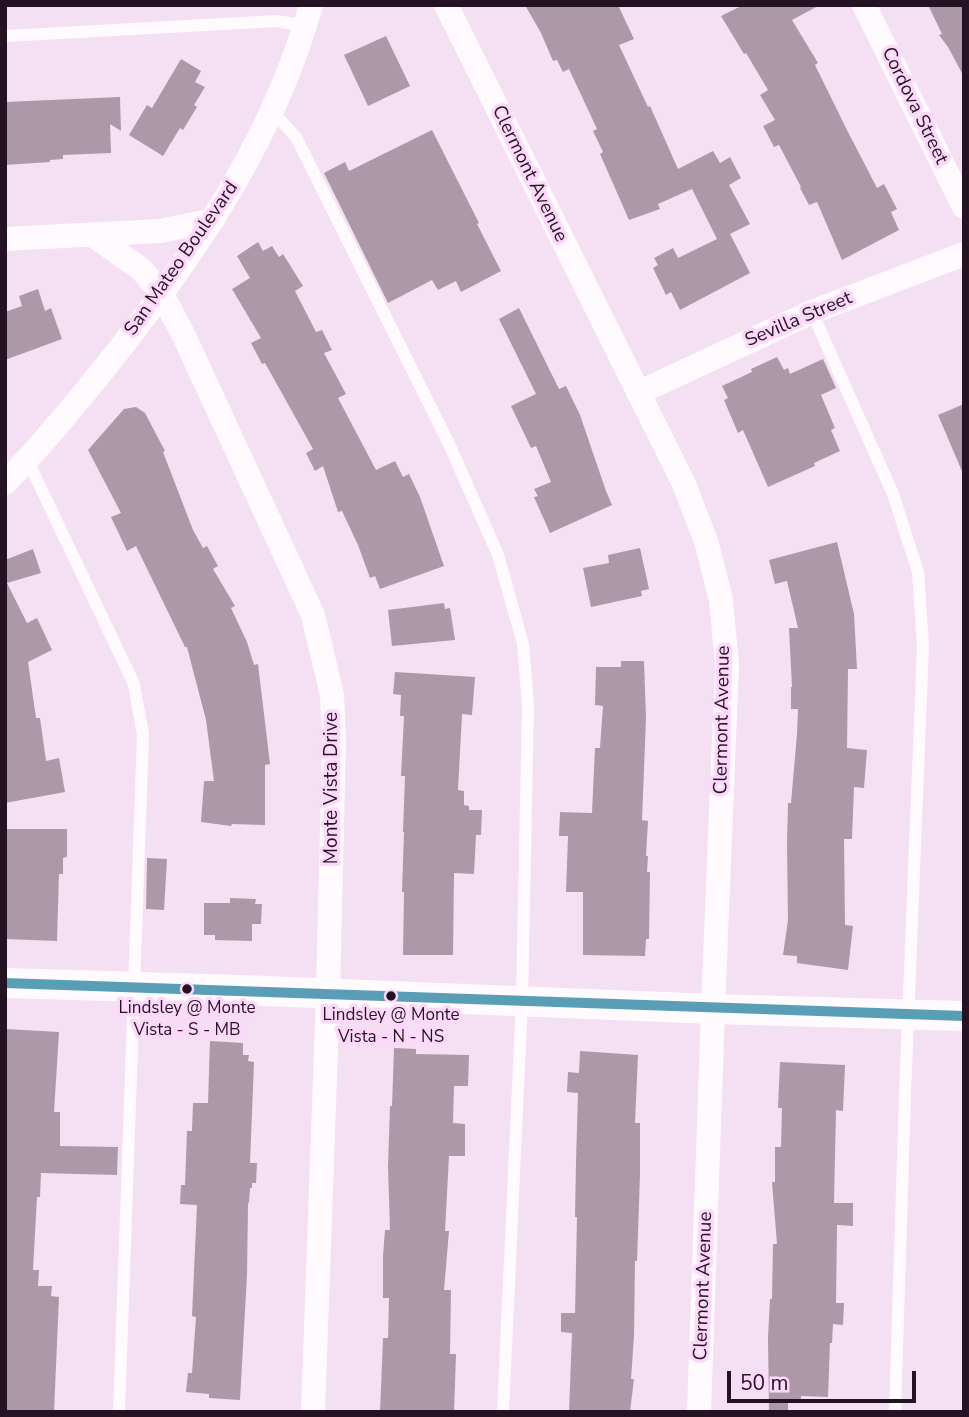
<!DOCTYPE html>
<style>
body{margin:0}
#map{position:relative;width:969px;height:1417px;overflow:hidden;background:#f5e0f3;font-family:"Nunito Sans",sans-serif}
canvas{display:block}
.frame{position:absolute;inset:0;border:7px solid #241423;pointer-events:none}
.scale{position:absolute;left:727px;top:1371px;width:189px;height:32px;box-sizing:border-box;border:4px solid #241423;border-top:0;padding-left:9px;font-size:21px;line-height:24px;white-space:nowrap;color:#241423;-webkit-text-stroke:5px #fdd8fa;paint-order:stroke}
</style>
<div id="map">
<canvas width="969" height="1417"></canvas>
<div class="frame"></div>
<div class="scale">50 m</div>
</div>
<script>
const context = document.querySelector('canvas').getContext('2d');
context.lineJoin = 'round';
function fillPath(path, color) { context.fillStyle = color; context.fill(path, 'evenodd'); }
function trace(path, color, width, dash) { context.strokeStyle = color; context.lineWidth = width; context.lineCap = dash ? 'butt' : 'round'; context.setLineDash(dash || []); context.stroke(path); }
function label(font, color, halo, rows, align = 'center') {
  context.font = font + ' "Nunito Sans",sans-serif'; context.lineWidth = 7; context.setLineDash([]); context.textBaseline = 'middle'; context.strokeStyle = halo; context.fillStyle = color; for (const [text, x, y, turn = 0] of rows) {
    context.save(); context.translate(x, y); context.rotate((+turn || 0) * Math.PI / 180); context.textAlign = isNaN(turn) ? turn : align; if (halo) context.strokeText(text, 0, 0); context.fillText(text, 0, 0); context.restore();
  }
}
fillPath(new Path2D(`
 M 525,5 L 618,5 L 634,39 L 619,45 L 648,107 L 650,106 L 678,169 L 713,151 L 720,163 L 730,157 L 741,178 L 729,185 L 750,224 L 730,234 L 750,273 L 680,310 L 671,292 L 666,295 L 653,268 L 658,265 L 654,258 L 673,248 L 678,258 L 717,239 L 692,189 L 658,204 L 660,209 L 629,220 L 600,154 L 603,152 L 593,131 L 597,129 L 569,69 L 563,72 L 557,60 L 553,61 L 541,33 Z
 M 743,5 L 820,5 L 792,20 L 818,63 L 815,65 L 847,130 L 877,188 L 884,184 L 897,209 L 891,212 L 899,230 L 842,260 L 817,202 L 809,205 L 800,188 L 801,187 L 779,145 L 774,147 L 763,126 L 775,120 L 760,95 L 768,90 L 746,53 L 744,54 L 721,16 Z
 M 928,5 L 964,5 L 964,77 L 948,47 L 939,35 L 942,34 Z
 M 386,36 L 410,86 L 368,106 L 344,55 Z
 M 181,59 L 201,71 L 195,82 L 205,87 L 194,105 L 197,107 L 183,130 L 180,128 L 163,156 L 129,135 L 147,105 L 152,108 Z
 M 120,97 L 121,131 L 110,124 L 111,153 L 63,155 L 63,159 L 50,160 L 50,162 L 5,165 L 5,102 Z
 M 432,130 L 479,223 L 477,224 L 501,271 L 461,292 L 456,281 L 438,290 L 432,280 L 388,303 L 324,173 L 345,162 L 349,171 Z
 M 258,242 L 263,251 L 272,246 L 279,257 L 283,254 L 303,286 L 295,291 L 316,332 L 322,330 L 332,350 L 324,353 L 346,394 L 338,398 L 376,470 L 395,461 L 403,477 L 409,474 L 420,497 L 444,566 L 380,589 L 375,576 L 370,578 L 358,545 L 342,511 L 338,512 L 323,466 L 315,471 L 306,453 L 313,449 L 265,363 L 262,364 L 251,343 L 261,338 L 232,289 L 250,278 L 237,256 Z
 M 38,289 L 45,311 L 51,308 L 62,339 L 5,360 L 5,312 L 22,306 L 19,296 Z
 M 519,308 L 559,389 L 566,386 L 580,415 L 606,491 L 612,505 L 550,533 L 534,497 L 538,496 L 534,489 L 551,482 L 536,446 L 531,448 L 511,406 L 536,394 L 499,319 Z
 M 777,357 L 784,370 L 788,368 L 790,374 L 823,359 L 836,388 L 821,395 L 835,428 L 831,430 L 840,451 L 814,463 L 815,466 L 768,487 L 743,430 L 738,433 L 724,400 L 728,398 L 722,386 L 752,372 L 751,369 Z
 M 964,404 L 964,476 L 938,415 Z
 M 136,407 L 145,413 L 165,451 L 163,452 L 193,530 L 203,548 L 207,546 L 218,566 L 213,569 L 235,606 L 231,608 L 247,642 L 254,665 L 258,664 L 270,764 L 265,765 L 265,825 L 232,824 L 231,826 L 201,822 L 204,781 L 214,781 L 206,720 L 187,647 L 185,647 L 136,546 L 127,551 L 111,517 L 121,513 L 88,450 L 124,409 Z
 M 837,542 L 854,614 L 857,669 L 848,669 L 847,748 L 867,750 L 864,788 L 854,787 L 852,839 L 844,839 L 845,925 L 853,926 L 848,970 L 797,963 L 797,956 L 783,955 L 788,920 L 787,843 L 788,803 L 791,803 L 797,734 L 798,709 L 791,709 L 791,687 L 792,687 L 789,628 L 798,628 L 787,581 L 775,584 L 769,560 Z
 M 640,548 L 649,589 L 641,591 L 642,596 L 591,607 L 583,568 L 609,563 L 608,555 Z
 M 33,549 L 41,573 L 7,583 L 27,623 L 37,618 L 52,650 L 28,662 L 36,718 L 40,718 L 46,761 L 59,758 L 65,792 L 5,803 L 5,560 Z
 M 444,603 L 445,609 L 450,608 L 455,640 L 392,646 L 388,610 Z
 M 621,661 L 644,661 L 646,718 L 642,820 L 648,821 L 646,856 L 648,856 L 647,872 L 650,872 L 649,939 L 646,939 L 645,956 L 583,955 L 583,892 L 566,892 L 568,836 L 559,836 L 560,812 L 592,813 L 595,748 L 600,748 L 603,706 L 595,705 L 596,667 L 621,667 Z
 M 395,672 L 475,677 L 472,715 L 462,714 L 458,790 L 464,791 L 464,805 L 469,806 L 469,810 L 482,810 L 481,835 L 476,835 L 474,874 L 454,873 L 453,955 L 403,955 L 404,892 L 402,892 L 404,832 L 403,832 L 405,776 L 401,776 L 404,716 L 400,716 L 401,695 L 393,694 Z
 M 5,829 L 67,829 L 67,857 L 63,858 L 63,874 L 59,874 L 57,941 L 5,939 Z
 M 147,858 L 167,859 L 164,910 L 146,909 Z
 M 230,898 L 256,899 L 255,904 L 262,904 L 261,924 L 252,924 L 252,941 L 215,940 L 215,935 L 204,935 L 204,903 L 230,903 Z
 M 5,1029 L 59,1032 L 54,1112 L 60,1112 L 60,1146 L 118,1147 L 117,1175 L 41,1173 L 40,1197 L 37,1197 L 33,1270 L 39,1270 L 38,1286 L 52,1286 L 51,1296 L 59,1297 L 54,1412 L 5,1412 Z
 M 210,1041 L 243,1043 L 243,1055 L 249,1055 L 248,1061 L 254,1062 L 250,1163 L 257,1163 L 256,1183 L 252,1183 L 252,1188 L 250,1188 L 249,1202 L 248,1204 L 247,1275 L 240,1400 L 209,1398 L 209,1394 L 186,1392 L 188,1373 L 192,1373 L 196,1317 L 192,1316 L 197,1205 L 180,1204 L 181,1185 L 185,1185 L 187,1131 L 192,1131 L 193,1103 L 208,1103 Z
 M 394,1048 L 416,1049 L 416,1054 L 469,1055 L 468,1086 L 454,1086 L 453,1123 L 465,1124 L 465,1156 L 449,1156 L 445,1231 L 449,1231 L 444,1290 L 451,1290 L 450,1354 L 456,1354 L 454,1412 L 380,1412 L 383,1338 L 388,1338 L 389,1298 L 383,1298 L 383,1256 L 385,1230 L 390,1230 L 388,1167 L 390,1106 L 392,1106 Z
 M 580,1051 L 638,1055 L 635,1123 L 640,1123 L 640,1175 L 637,1261 L 635,1261 L 634,1336 L 631,1379 L 634,1379 L 630,1412 L 569,1412 L 572,1333 L 561,1332 L 561,1313 L 575,1313 L 577,1217 L 575,1217 L 576,1162 L 578,1093 L 567,1092 L 568,1072 L 579,1073 Z
 M 780,1062 L 845,1065 L 843,1111 L 836,1110 L 834,1203 L 853,1203 L 853,1226 L 837,1225 L 836,1303 L 844,1303 L 843,1325 L 833,1324 L 832,1343 L 830,1343 L 828,1397 L 801,1396 L 801,1401 L 788,1400 L 788,1412 L 769,1412 L 768,1338 L 770,1299 L 772,1299 L 773,1244 L 777,1244 L 772,1182 L 775,1182 L 775,1147 L 781,1147 L 782,1108 L 778,1108 Z`), '#ac98a6');
trace(new Path2D(`
 M 5,36 L 277,21 L 305,26
 M 272,111 L 296,137 L 450,446 L 498,555 L 523,644 L 528,705 L 522,1001 L 503,1412
 M 812,312 L 893,494 L 918,572 L 923,647 L 905,1094 L 895,1412
 M 28,461 L 134,684 L 143,735 L 119,1412`), '#fefafd', 12);
trace(new Path2D(`
 M 446,5 L 684,484 L 706,541 L 721,600 L 727,665 L 713,1009 L 699,1412
 M 864,5 L 964,207
 M 91,234 L 141,269 L 162,294 L 184,336 L 313,615 L 332,695 L 334,741 L 328,994 L 313,1412
 M 5,239 L 160,231 L 213,220
 M 638,393 L 812,312 L 964,254
 M 5,483 C 47,440 85,393 122,346 C 203,242 275,134 311,5`), '#fefafd', 24);
trace(new Path2D(`
 M 5,983 L 241,990 L 713,1009 L 964,1016`), '#fefafd', 30);
trace(new Path2D(`
 M 5,983 C 325,992 644,1007 964,1016`), '#599eb6', 10);
for (const [x, y, r, color] of [
 [187,989,6,"#241423"],
 [391,996,6,"#241423"]
]) { const dot = new Path2D(); dot.arc(x, y, r, 0, 2 * Math.PI); context.fillStyle = color; context.fill(dot); trace(dot, '#fdd8fa', 2.5); }
label('17px', '#241423', '#fdd8fa', [
 ["Lindsley @ Monte",187,1009],
 ["Vista - S - MB",187,1031],
 ["Lindsley @ Monte",391,1016],
 ["Vista - N - NS",391,1038]
]);
label('19px', '#241423', '#fdd8fa', [
 ["Cordova Street",914,106,64],
 ["Clermont Avenue",529,174,64],
 ["San Mateo Boulevard",182,259,-55],
 ["Sevilla Street",799,320,-23],
 ["Clermont Avenue",723,720,-89],
 ["Monte Vista Drive",332,788,-90],
 ["Clermont Avenue",704,1286,-88]
]);
</script>
